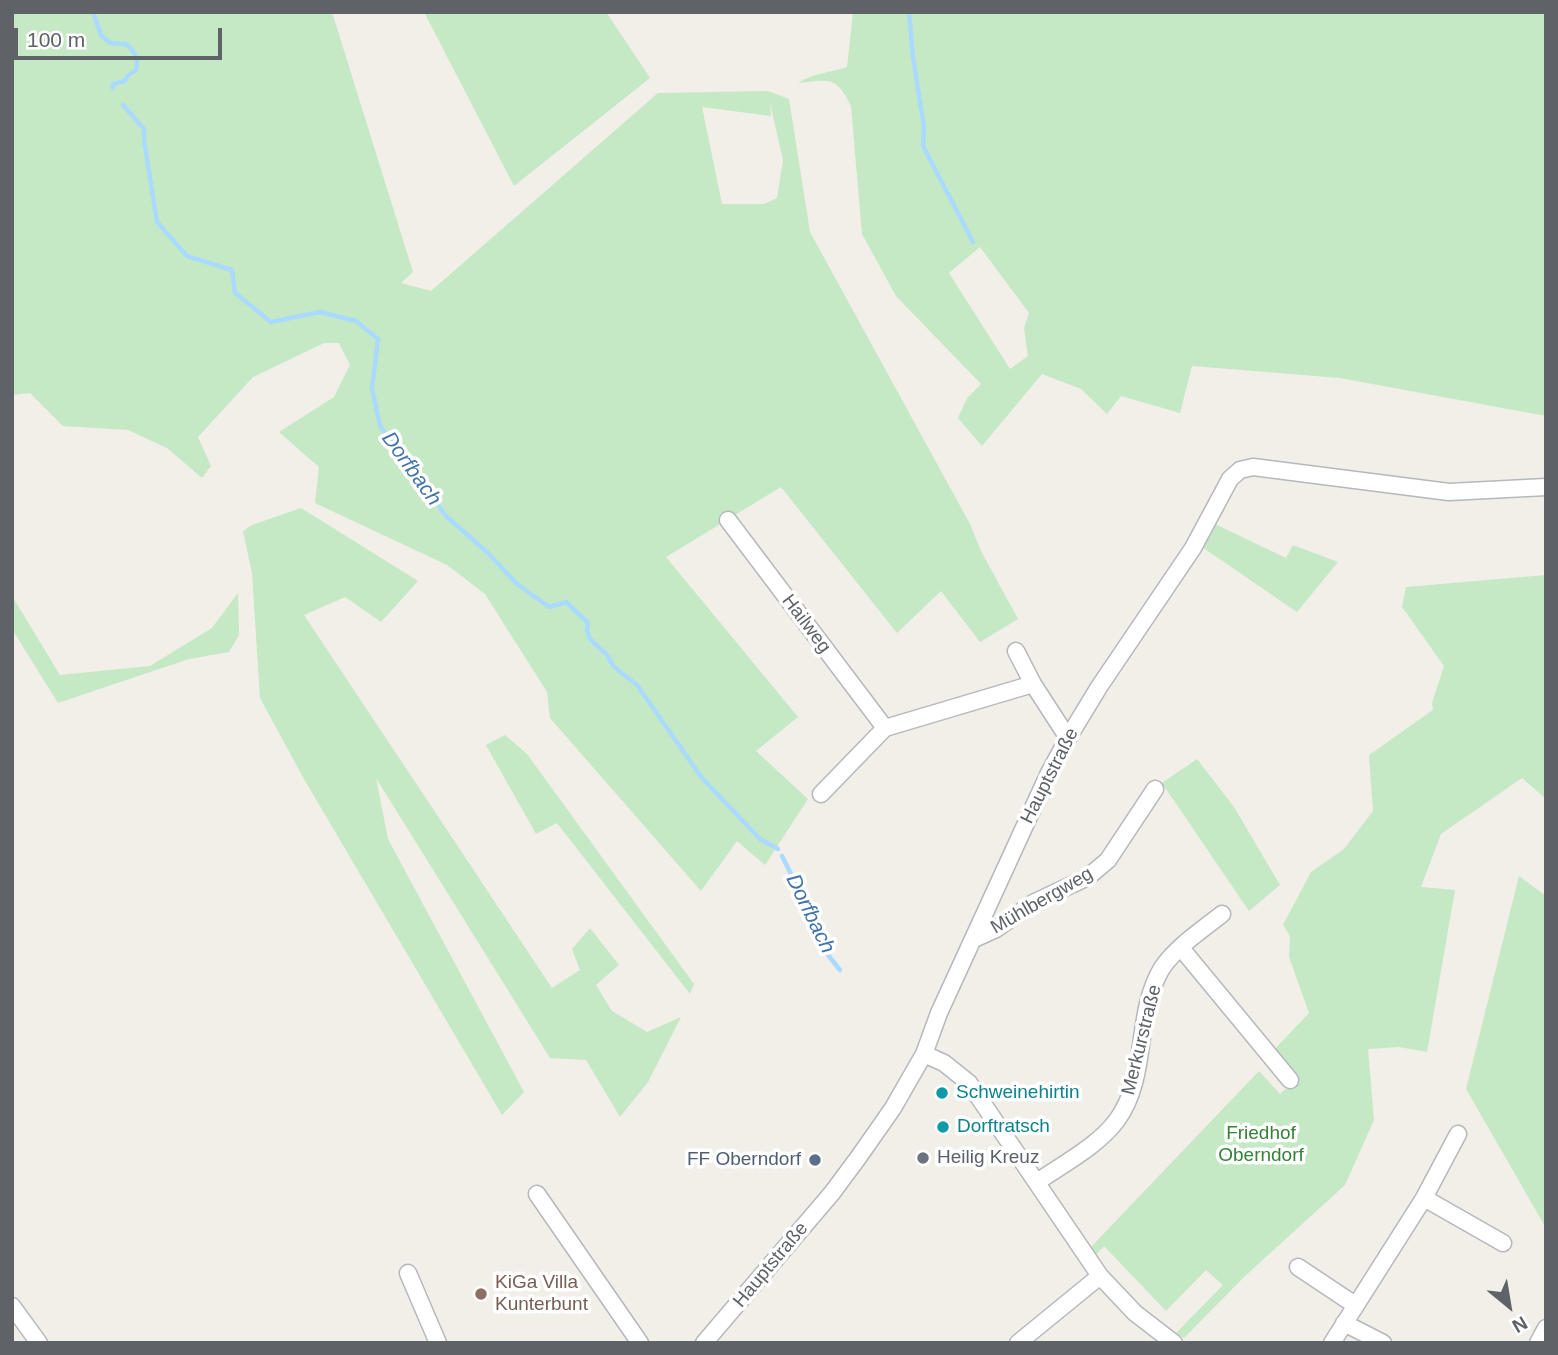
<!DOCTYPE html>
<meta charset="utf-8">
<style>
body{margin:0}
#map{position:relative;width:1558px;height:1355px;overflow:hidden;background:#f1efe8;font-family:Arial,sans-serif}
canvas{display:block}
.frame{position:absolute;inset:0;border:14px solid #5f6368;pointer-events:none}
.north{position:absolute;left:1474px;top:1271px;width:70px;height:70px;-webkit-text-stroke:5px #fff;paint-order:stroke;rotate:150deg;font-size:19px;font-weight:700;line-height:28px;text-align:center;color:#5f6368}
.north::after{content:'';display:block;margin:auto;width:24px;height:32px;background:#5f6368;clip-path:polygon(50% 0,100% 100%,50% 72%,0 100%)}
.scale{position:absolute;left:14px;top:28px;width:208px;height:32px;box-sizing:border-box;border:4px solid #5f6368;border-top:0;padding-left:9px;font-size:21px;line-height:24px;white-space:nowrap;color:#5f6368;-webkit-text-stroke:5px #fff;paint-order:stroke}
</style>
<div id="map">
<canvas width="1558" height="1355"></canvas>
<div class="frame"></div>
<div class="north">N</div>
<div class="scale">100 m</div>
</div>
<script>
const context = document.querySelector('canvas').getContext('2d');
context.lineJoin = 'round';
function fillPath(path, color) { context.fillStyle = color; context.fill(path, 'evenodd'); }
function trace(path, color, width, dash) { context.strokeStyle = color; context.lineWidth = width; context.lineCap = dash ? 'butt' : 'round'; context.setLineDash(dash || []); context.stroke(path); }
function label(font, color, halo, rows, align = 'center') {
  context.font = font + ' Arial,sans-serif'; context.lineWidth = 7; context.setLineDash([]); context.textBaseline = 'middle'; context.strokeStyle = halo; context.fillStyle = color; for (const [text, x, y, turn = 0] of rows) {
    context.save(); context.translate(x, y); context.rotate((+turn || 0) * Math.PI / 180); context.textAlign = isNaN(turn) ? turn : align; if (halo) context.strokeText(text, 0, 0); context.fillText(text, 0, 0); context.restore();
  }
}
fillPath(new Path2D(`
 M 12,12 L 332,12 L 413,272 L 401,283 L 431,291 L 658,93 L 768,91 L 789,99 L 810,232 L 970,524 L 981,551 L 1018,619 L 980,642 L 941,591 L 897,633 L 781,487 L 666,557 L 798,717 L 756,751 L 808,799 L 765,865 L 737,841 L 701,891 L 550,718 L 547,692 L 485,594 L 447,565 L 315,503 L 319,467 L 279,432 L 334,397 L 350,365 L 339,343 L 324,343 L 253,377 L 198,437 L 211,466 L 202,478 L 167,448 L 128,430 L 63,426 L 30,393 L 12,395 ZM 770,103 L 783,160 L 777,198 L 764,204 L 722,204 L 702,107 L 771,116 Z
 M 424,12 L 606,12 L 650,78 L 514,186 Z
 M 853,12 L 1546,12 L 1546,416 L 1340,378 L 1192,366 L 1180,413 L 1121,396 L 1107,414 L 1081,389 L 1042,374 L 982,446 L 958,418 L 967,398 L 981,384 L 896,296 L 862,234 L 851,106 C 836,75 829,80 798,83 C 812,73 830,73 847,67 ZM 980,247 L 1029,313 L 1024,328 L 1028,356 L 1010,369 L 949,273 Z
 M 301,508 L 418,581 L 381,622 L 345,597 L 304,615 L 552,988 L 580,970 L 572,949 L 590,928 L 619,965 L 596,985 L 612,1011 L 647,1032 L 681,1017 L 648,1082 L 620,1117 L 586,1060 L 550,1058 L 376,778 L 388,839 L 524,1092 L 502,1115 L 304,779 L 260,698 L 252,573 L 243,531 L 252,525 Z
 M 1215,524 L 1286,558 L 1293,545 L 1338,562 L 1297,612 L 1202,547 Z
 M 1546,575 L 1546,799 L 1522,778 L 1441,834 L 1421,887 L 1455,890 L 1427,1052 L 1399,1047 L 1368,1049 L 1374,1120 L 1345,1185 L 1244,1277 L 1184,1338 L 1176,1333 L 1223,1285 L 1206,1270 L 1166,1311 L 1104,1246 L 1095,1256 L 1090,1248 L 1259,1071 L 1280,1094 L 1292,1083 L 1273,1051 L 1309,1013 L 1289,957 L 1290,936 L 1283,925 L 1311,872 L 1344,849 L 1373,811 L 1369,755 L 1433,710 L 1432,703 L 1444,666 L 1402,607 L 1406,587 Z
 M 238,593 L 239,635 L 229,652 L 189,659 L 58,703 L 12,629 L 12,596 L 60,675 L 150,666 L 212,628 Z
 M 505,735 L 527,754 L 694,984 L 690,994 L 557,823 L 536,834 L 486,745 Z
 M 1197,759 L 1234,807 L 1280,885 L 1249,911 L 1162,783 Z
 M 1519,876 L 1546,896 L 1546,1228 L 1466,1089 Z`), '#c5e8c5');
trace(new Path2D(`
 M 93,12 L 101,35 L 110,43 L 126,44 C 135,52 139,58 136,70 L 127,76 L 125,81 L 113,84 L 113,88
 M 909,12 L 913,57 L 924,127 L 923,146 L 973,242
 M 123,105 L 144,129 L 144,140 L 157,222 L 187,256 L 232,270 L 235,293 L 271,322 L 320,312 L 356,321 L 378,339 L 372,388 L 380,426 L 446,516 L 489,554 L 517,584 L 549,607 L 566,602 L 588,623 L 587,630 L 590,639 L 607,655 L 614,667 L 637,685 L 702,778 L 760,839 L 778,849
 M 782,856 L 812,916 L 824,950 L 840,970`), '#aadaff', 4.5);
const minor = new Path2D(`
 M 728,520 L 885,728 L 1033,684
 M 1016,651 L 1033,684 L 1068,738
 M 821,794 L 885,728
 M 974,939 L 996,929 L 1033,903 L 1088,877 L 1108,860 L 1155,789
 M 1181,948 L 1290,1080
 M 924,1054 L 944,1063 L 969,1083 L 1100,1276 L 1135,1313 L 1174,1343
 M 1037,1182 C 1063,1164 1098,1146 1117,1120 C 1149,1077 1134,1014 1162,968 C 1176,947 1202,930 1222,914
 M 537,1194 L 640,1343
 M 1424,1198 L 1503,1243
 M 1298,1267 L 1355,1305
 M 408,1273 L 438,1343
 M 12,1306 L 39,1343
 M 1344,1323 L 1383,1343
 M 704,1343 L 832,1193 L 858,1158 L 893,1108 L 924,1054 L 939,1013 L 1049,773 L 1068,738 L 1099,687 L 1193,548 L 1230,479 L 1240,470 L 1253,467 L 1449,492 L 1546,487
 M 1018,1343 L 1100,1276
 M 1332,1343 L 1424,1198 L 1458,1134
 M 1538,1343 L 1546,1328`);
trace(minor, '#b5b8bc', 19);
trace(minor, '#fff', 16);
for (const [x, y, r, color] of [
 [942,1093,7,"#0f9aa8"],
 [943,1127,7,"#0f9aa8"],
 [923,1158,7,"#6b7280"],
 [815,1160,7,"#5c6f8a"],
 [481,1294,7,"#8d6e63"]
]) { const dot = new Path2D(); dot.arc(x, y, r, 0, 2 * Math.PI); context.fillStyle = color; context.fill(dot); trace(dot, '#fff', 2.5); }
label('19px', '#5f6368', '#fff', [
 ["Hailweg",806,624,53],
 ["Hauptstraße",1050,776,-63],
 ["Mühlbergweg",1042,901,-30],
 ["Merkurstraße",1142,1040,-76],
 ["Hauptstraße",771,1265,-50]
]);
label('19px', '#0d838f', '#fff', [
 ["Schweinehirtin",956,1093],
 ["Dorftratsch",957,1127]
], 'left');
label('19px', '#348238', '#fff', [
 ["Friedhof",1261,1134],
 ["Oberndorf",1261,1156]
]);
label('19px', '#5b616d', '#fff', [
 ["Heilig Kreuz",937,1158]
], 'left');
label('19px', '#4e5e75', '#fff', [
 ["FF Oberndorf",801,1160]
], 'right');
label('19px', '#785e54', '#fff', [
 ["KiGa Villa",495,1283],
 ["Kunterbunt",495,1305]
], 'left');
label('italic 21px', '#4174aa', '#fff', [
 ["Dorfbach",411,469,54],
 ["Dorfbach",810,914,64]
]);
</script>
